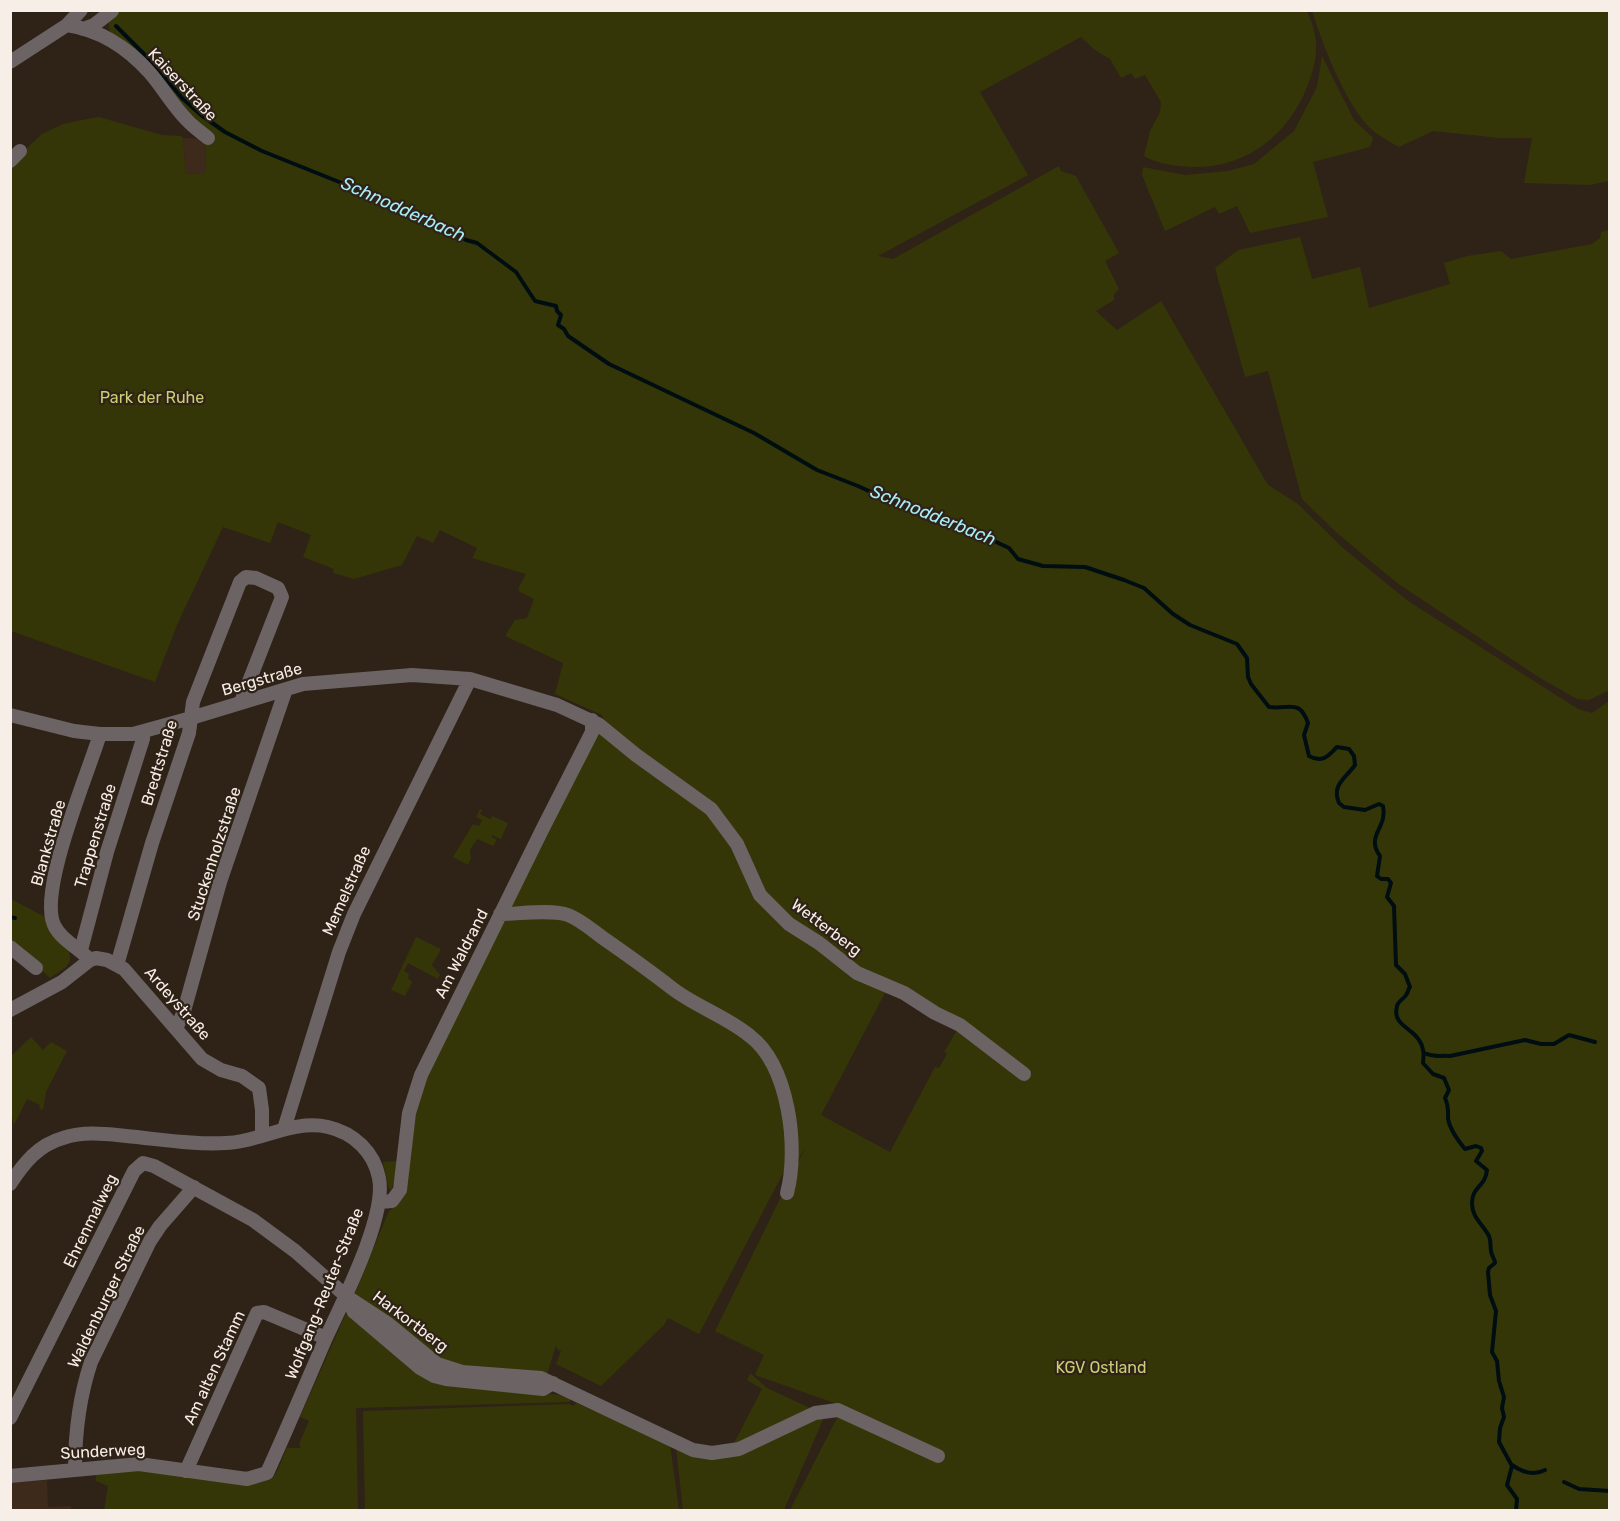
<!DOCTYPE html>
<meta charset="utf-8">
<style>
body{margin:0}
#map{position:relative;width:1620px;height:1521px;overflow:hidden;background:#2f2217;font-family:Rubik,sans-serif}
canvas{display:block}
.frame{position:absolute;inset:0;border:12px solid #f7eee7;pointer-events:none}
</style>
<div id="map">
<canvas width="1620" height="1521"></canvas>
<div class="frame"></div>
</div>
<script>
const context = document.querySelector('canvas').getContext('2d');
context.lineJoin = 'round';
function fillPath(path, color) { context.fillStyle = color; context.fill(path, 'evenodd'); }
function trace(path, color, width, dash) { context.strokeStyle = color; context.lineWidth = width; context.lineCap = dash ? 'butt' : 'round'; context.setLineDash(dash || []); context.stroke(path); }
function label(font, color, halo, rows, align = 'center') {
  context.font = font + ' Rubik,sans-serif'; context.lineWidth = 4.5; context.setLineDash([]); context.textBaseline = 'middle'; context.strokeStyle = halo; context.fillStyle = color; for (const [text, x, y, turn = 0] of rows) {
    context.save(); context.translate(x, y); context.rotate((+turn || 0) * Math.PI / 180); context.textAlign = isNaN(turn) ? turn : align; if (halo) context.strokeText(text, 0, 0); context.fillText(text, 0, 0); context.restore();
  }
}
fillPath(new Path2D(`
 M 183,138 L 206,139 L 205,173 L 186,174 Z
 M 47,1480 L 48,1507 L 71,1506 L 71,1510 L 11,1510 L 11,1483 Z`), '#3d2a1b');
fillPath(new Path2D(`
 M 116,11 L 1307,11 C 1311,20 1315,31 1316,42 C 1317,57 1313,73 1307,87 C 1289,133 1249,166 1198,167 C 1182,167 1159,165 1144,156 L 1150,131 L 1160,112 L 1161,102 L 1145,75 L 1135,79 L 1131,73 L 1121,78 L 1110,59 L 1095,50 L 1081,37 L 980,92 L 1028,175 L 878,256 L 893,259 L 1059,166 L 1061,171 L 1076,176 L 1119,253 L 1105,261 L 1119,289 L 1114,294 L 1114,300 L 1096,311 L 1117,330 L 1161,301 L 1268,485 L 1298,504 L 1343,548 L 1408,601 L 1578,709 L 1592,713 L 1609,701 L 1609,1510 L 790,1510 L 843,1406 L 755,1375 L 764,1355 L 715,1331 L 807,1144 L 798,1160 L 790,1160 L 699,1334 L 668,1318 L 664,1325 L 601,1386 L 556,1364 L 561,1351 L 557,1349 L 556,1345 L 541,1394 C 552,1394 560,1394 571,1398 L 570,1402 L 356,1408 L 358,1510 L 104,1510 L 108,1486 L 96,1481 L 96,1472 L 134,1469 L 244,1484 C 279,1482 274,1477 287,1448 L 301,1448 L 299,1444 L 309,1421 L 300,1417 L 356,1291 L 388,1213 L 396,1204 L 413,1113 L 425,1077 L 598,729 L 603,724 L 604,720 L 602,715 L 555,694 L 563,663 L 505,636 L 515,620 L 527,618 L 534,599 L 520,592 L 518,589 L 526,574 L 472,558 L 477,548 L 440,530 L 433,543 L 417,536 L 402,565 L 354,579 L 333,573 L 334,569 L 303,557 L 311,535 L 278,522 L 270,543 L 223,527 L 177,625 L 155,682 L 11,631 L 11,163 L 42,134 L 63,124 L 87,119 L 99,117 L 162,135 L 181,136 L 183,138 L 186,174 L 205,173 L 206,139 L 201,125 L 152,69 L 110,32 L 108,19 ZM 888,987 L 960,1025 L 944,1052 L 947,1054 L 939,1068 L 935,1067 L 890,1152 L 821,1115 Z
 M 1312,11 L 1609,11 L 1609,181 L 1590,185 L 1524,183 L 1532,138 L 1500,138 L 1433,131 L 1399,147 C 1389,141 1379,136 1371,129 C 1345,104 1323,45 1312,11 Z
 M 1322,56 L 1354,120 L 1373,138 L 1370,147 L 1313,162 L 1328,217 L 1250,233 L 1237,206 L 1219,214 L 1215,207 L 1165,231 L 1142,175 L 1143,167 L 1185,175 L 1228,171 L 1254,164 L 1294,131 L 1317,87 Z
 M 1609,230 L 1610,690 L 1589,700 L 1577,699 L 1540,678 L 1397,583 L 1337,533 L 1302,499 L 1268,371 L 1245,377 L 1215,268 L 1238,250 L 1300,237 L 1312,279 L 1360,267 L 1369,308 L 1450,284 L 1444,263 L 1467,256 L 1501,251 L 1511,259 L 1592,244 L 1600,238 L 1601,232 Z
 M 480,809 L 482,810 L 480,814 L 490,819 L 492,816 L 508,823 L 501,839 L 492,835 L 492,837 L 497,840 L 493,846 L 477,839 L 470,850 L 471,858 L 468,865 L 453,857 L 473,824 L 479,826 L 482,820 L 476,817 Z
 M 11,899 L 45,917 L 52,935 L 69,949 L 70,961 L 66,967 L 50,978 L 11,944 Z
 M 416,937 L 441,949 L 432,965 L 440,975 L 438,979 L 408,963 L 404,971 L 409,974 L 408,978 L 412,982 L 405,996 L 391,990 Z
 M 31,1037 L 43,1050 L 51,1042 L 67,1051 L 46,1092 L 43,1110 L 39,1108 L 40,1105 L 27,1099 L 14,1125 L 11,1113 L 11,1056 Z
 M 397,1161 L 396,1177 L 391,1190 L 389,1189 L 383,1162 Z
 M 750,1373 L 767,1388 L 825,1415 L 784,1510 L 683,1510 L 676,1448 L 732,1447 L 762,1389 L 747,1380 Z
 M 576,1403 L 670,1444 L 679,1510 L 365,1510 L 363,1411 L 569,1404 L 574,1406 Z`), '#353608');
trace(new Path2D(`
 M 116,26 L 152,62 L 182,98 L 201,115 L 225,132 L 262,151 L 424,216 L 466,240 L 477,243 L 516,272 L 535,301 L 556,306 L 557,311 L 561,315 L 558,325 L 564,329 L 568,336 L 609,364 L 754,433 L 817,470 L 858,486 L 897,504 L 960,525 L 1009,548 L 1018,559 L 1043,566 L 1085,567 L 1124,580 L 1144,588 L 1173,614 L 1190,625 L 1237,644 L 1247,658 L 1248,677 L 1251,684 L 1269,707 C 1289,710 1299,698 1308,723 L 1304,735 L 1309,756 C 1323,764 1329,755 1337,747 L 1349,749 L 1354,756 L 1355,765 C 1346,778 1331,785 1339,803 L 1344,807 L 1365,810 L 1379,804 L 1383,806 C 1388,828 1365,835 1380,856 L 1377,876 L 1381,879 L 1388,879 L 1391,883 L 1387,897 L 1394,906 L 1396,965 L 1405,974 L 1410,987 C 1408,989 1408,993 1406,995 C 1403,1000 1399,1000 1397,1006 C 1392,1025 1411,1027 1419,1040 C 1424,1047 1424,1054 1423,1063 L 1433,1074 L 1444,1078 L 1449,1090 L 1445,1098 C 1449,1107 1448,1110 1448,1118 C 1449,1128 1459,1142 1465,1149 L 1476,1146 L 1481,1148 L 1482,1151 L 1476,1161 L 1487,1170 C 1485,1188 1472,1186 1472,1203 C 1472,1218 1482,1223 1489,1236 C 1492,1243 1489,1248 1492,1255 C 1493,1257 1495,1260 1495,1263 L 1489,1268 L 1488,1272 L 1490,1295 L 1496,1311 L 1492,1352 L 1497,1361 L 1499,1381 L 1504,1397 L 1502,1408 L 1504,1417 L 1500,1428 L 1499,1442 L 1512,1466 L 1507,1485 L 1517,1499 L 1516,1510
 M 10,917 L 15,918
 M 1424,1053 C 1435,1058 1439,1055 1450,1056 L 1525,1040 L 1541,1044 L 1554,1044 L 1569,1035 L 1595,1042
 M 1512,1465 C 1522,1472 1534,1476 1545,1470
 M 1564,1482 L 1579,1489 L 1610,1491`), '#000e12', 4);
trace(new Path2D(`
 M 67,25 C 100,30 128,48 150,73 C 163,88 173,106 187,120 C 193,127 201,132 208,138
 M 83,29 L 94,25 L 112,11
 M 10,62 L 67,25 L 81,10
 M 10,161 L 20,151
 M 10,715 L 74,731 L 100,734 L 133,734 L 191,718 L 303,684 L 412,675 L 470,679 L 557,705 L 598,724 L 636,755 L 711,809 L 737,844 L 760,895 L 789,924 L 819,943 L 857,973 L 904,993 L 935,1013 L 960,1025 L 1024,1074
 M 500,914 C 519,914 551,909 568,915 C 581,920 592,930 603,938 C 626,954 650,971 673,989 C 697,1007 727,1017 750,1036 C 789,1066 799,1148 787,1193
 M 10,947 L 36,968
 M 81,950 L 107,852 L 143,739 L 143,732
 M 90,960 C 79,948 61,940 54,925 C 38,890 88,774 100,734
 M 117,965 L 152,843 L 189,733 L 193,702 L 240,582 L 246,577 L 256,578 L 278,588 L 282,597 L 241,702
 M 10,1010 L 62,982 L 90,960 L 96,958 L 107,960 L 124,969 L 202,1059 L 221,1070 L 242,1076 L 259,1088 L 262,1110 L 262,1135
 M 176,1029 L 184,1011 L 220,882 L 286,689
 M 284,1129 L 339,952 L 354,914 L 470,679
 M 10,1184 C 24,1163 38,1145 63,1138 C 84,1131 106,1134 126,1136 C 159,1139 193,1145 226,1143 C 261,1142 292,1119 328,1127 C 354,1133 374,1152 379,1178 C 387,1216 342,1303 325,1340 C 306,1384 287,1429 267,1473 L 247,1479 L 139,1464 L 10,1476
 M 380,1202 L 392,1201 L 400,1190 L 409,1113 L 421,1075 L 543,828 L 592,732 L 592,720
 M 346,1296 L 354,1312 L 420,1368 L 434,1376 L 446,1379 L 543,1389 L 553,1383
 M 10,1418 L 134,1171 L 143,1163 L 154,1166 L 253,1220 L 295,1251 L 346,1296 L 387,1323 L 437,1364 L 462,1372 L 541,1378 L 693,1450 L 712,1453 L 739,1449 L 815,1413 L 838,1410 L 938,1456
 M 75,1469 C 75,1431 79,1398 91,1362 L 150,1241 L 160,1226 L 194,1187
 M 186,1471 L 257,1313 L 264,1312 L 326,1338`), '#6c6365', 14);
label('16px', '#f7eee7', '#2f2217', [
 ["Kaiserstraße",182,85,47],
 ["Bergstraße",262,680,-16],
 ["Bredtstraße",160,763,-73],
 ["Trappenstraße",96,836,-73],
 ["Blankstraße",49,843,-74],
 ["Stuckenholzstraße",215,854,-72],
 ["Memelstraße",347,891,-66],
 ["Wetterberg",826,928,37],
 ["Am Waldrand",462,954,-63],
 ["Ardeystraße",177,1004,49],
 ["Ehrenmalweg",91,1221,-64],
 ["Wolfgang-Reuter-Straße",325,1294,-68],
 ["Waldenburger Straße",107,1297,-64],
 ["Harkortberg",410,1322,37],
 ["Am alten Stamm",215,1368,-65],
 ["Sunderweg",103,1452,-3]
]);
label('16px', '#cacf74', '#2f2217', [
 ["Park der Ruhe",152,398],
 ["KGV Ostland",1101,1368]
]);
label('italic 18px', '#a8ecf7', '#2f2217', [
 ["Schnodderbach",403,210,24],
 ["Schnodderbach",933,516,22]
]);
</script>
